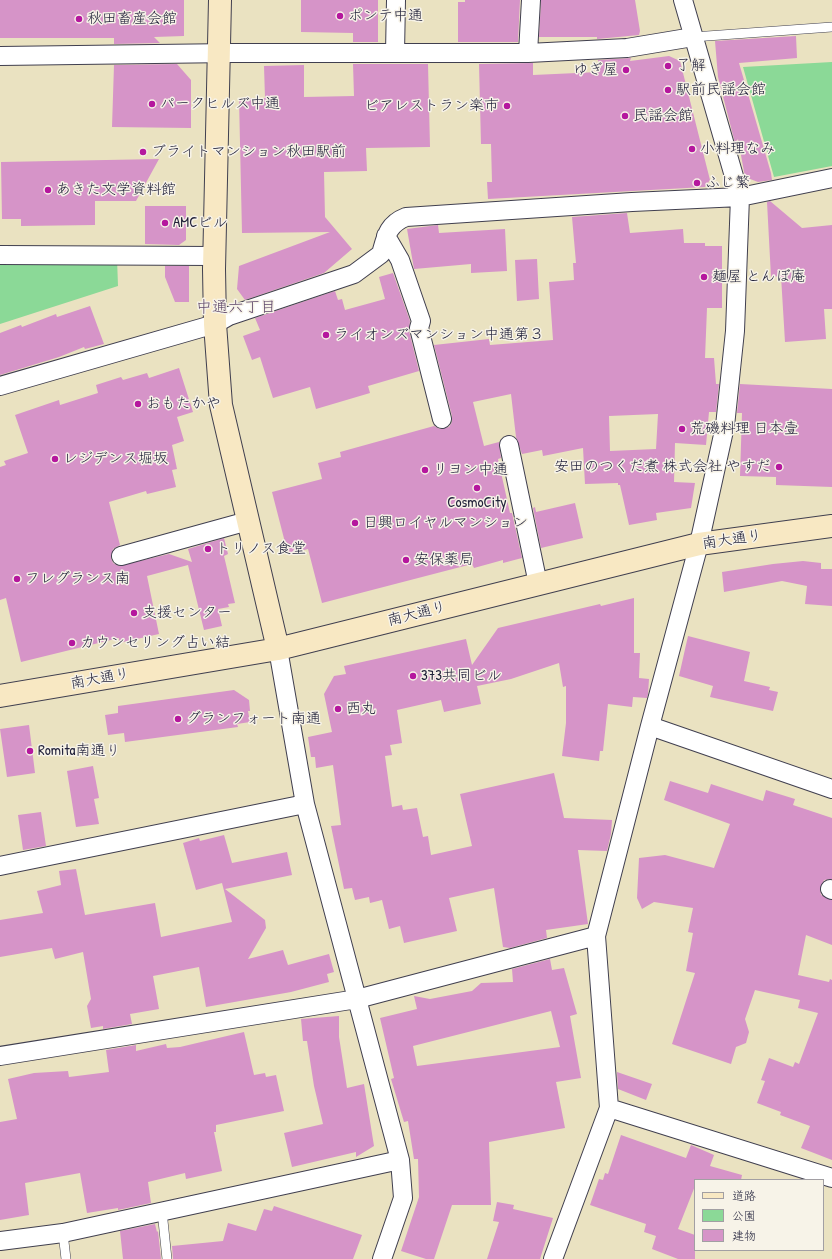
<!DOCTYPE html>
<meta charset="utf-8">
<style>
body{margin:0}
#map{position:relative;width:832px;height:1259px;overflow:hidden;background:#eae2c1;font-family:"Patrick Hand","Klee One",sans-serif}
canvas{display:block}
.legend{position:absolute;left:694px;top:1179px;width:130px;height:72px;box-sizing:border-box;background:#f7f3e8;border:1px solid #a29fa3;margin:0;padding:5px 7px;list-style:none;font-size:12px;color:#22223b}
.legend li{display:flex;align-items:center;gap:8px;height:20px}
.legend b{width:20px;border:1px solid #a29fa3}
</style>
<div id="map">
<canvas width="832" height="1259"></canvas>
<ul class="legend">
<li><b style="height:5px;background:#f8e8c3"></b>道路</li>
<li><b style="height:11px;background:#8bd997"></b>公園</li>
<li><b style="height:11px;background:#d694c8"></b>建物</li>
</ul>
</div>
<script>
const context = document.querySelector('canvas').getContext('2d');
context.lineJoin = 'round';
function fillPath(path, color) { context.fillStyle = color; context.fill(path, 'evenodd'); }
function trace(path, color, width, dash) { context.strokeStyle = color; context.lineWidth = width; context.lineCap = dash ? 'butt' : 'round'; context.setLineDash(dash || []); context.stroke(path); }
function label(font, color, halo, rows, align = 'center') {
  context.font = font + ' "Patrick Hand","Klee One",sans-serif'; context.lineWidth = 3; context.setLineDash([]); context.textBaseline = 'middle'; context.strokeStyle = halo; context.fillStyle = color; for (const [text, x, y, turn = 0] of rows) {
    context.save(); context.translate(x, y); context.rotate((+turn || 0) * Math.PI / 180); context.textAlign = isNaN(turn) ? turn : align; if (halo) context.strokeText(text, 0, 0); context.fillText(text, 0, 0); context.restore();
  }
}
fillPath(new Path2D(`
 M 832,62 L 832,166 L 774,177 L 743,67 Z
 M 117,258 L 118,286 L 0,324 L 0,259 Z`), '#8bd997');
fillPath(new Path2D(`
 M 0,0 L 184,0 L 184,36 L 154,37 L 160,43 L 114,44 L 114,38 L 0,38 Z
 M 301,0 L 378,0 L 378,42 L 353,42 L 353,33 L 301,32 Z
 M 465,0 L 520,0 L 518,42 L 458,42 L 458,2 L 465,2 Z
 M 541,0 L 635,0 L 640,31 L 639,35 L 597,39 L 597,37 L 539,37 Z
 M 796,36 L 797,58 L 739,63 L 771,173 L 772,180 L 758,182 L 745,177 L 738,139 L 735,143 L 718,77 L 715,41 Z
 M 669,56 L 680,61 L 710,180 L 705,187 L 488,199 L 487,182 L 492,182 L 491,144 L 481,144 L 479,64 L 533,63 L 533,75 L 599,72 L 598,60 L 631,58 L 630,61 Z
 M 177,64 L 191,80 L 191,128 L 112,127 L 114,65 Z
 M 353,64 L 428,64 L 430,147 L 366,148 L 367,171 L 324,172 L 325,217 L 352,249 L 324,273 L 245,300 L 237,289 L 239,266 L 330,232 L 242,233 L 239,98 L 265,98 L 264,66 L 304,65 L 304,97 L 354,96 Z
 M 159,159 L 136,201 L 95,201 L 95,225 L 21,226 L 21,219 L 2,219 L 1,162 Z
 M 770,201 L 802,228 L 832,225 L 832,309 L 824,309 L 826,339 L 785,342 L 781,276 L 771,277 L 767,202 Z
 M 145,206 L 186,206 L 186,240 L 179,245 L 145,244 Z
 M 627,213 L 630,233 L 683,229 L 684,243 L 705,243 L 705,246 L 722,246 L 722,308 L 707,308 L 705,358 L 714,358 L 716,384 L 719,384 L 716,412 L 709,412 L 706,445 L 675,443 L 674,482 L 695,483 L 691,508 L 656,513 L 657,520 L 629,525 L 620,485 L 618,485 L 618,483 L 585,484 L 583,448 L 543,456 L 542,450 L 522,454 L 516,437 L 511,394 L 473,402 L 484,446 L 499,442 L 501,458 L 498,459 L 510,513 L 512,513 L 522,558 L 503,563 L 503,560 L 474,568 L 472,564 L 322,603 L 308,549 L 288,554 L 272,492 L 322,479 L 318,463 L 341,457 L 340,452 L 434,426 L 440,429 L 449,427 L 452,422 L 452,416 L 434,345 L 489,339 L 490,345 L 553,340 L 549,282 L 574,280 L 573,263 L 576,263 L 572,217 ZM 658,414 L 656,449 L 610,451 L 609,416 Z
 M 438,225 L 439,233 L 505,229 L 507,271 L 471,273 L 471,264 L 414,269 L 407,229 Z
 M 537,259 L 539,299 L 517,301 L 515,260 Z
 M 165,266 L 189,266 L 189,302 L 175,302 L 165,277 Z
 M 393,273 L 410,321 L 409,331 L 419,371 L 368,386 L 370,393 L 316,409 L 310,387 L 273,398 L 260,357 L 252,360 L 243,336 L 260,330 L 255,318 L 335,291 L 338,300 L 342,299 L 345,310 L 385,299 L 379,277 Z
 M 90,306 L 104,344 L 85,349 L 84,347 L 59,357 L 0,375 L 0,333 L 21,325 L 22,327 L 56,314 L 57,317 Z
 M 179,368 L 193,412 L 177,417 L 184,441 L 172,445 L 177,469 L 172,470 L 176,487 L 147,494 L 146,491 L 109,502 L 120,545 L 113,549 L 111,558 L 113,563 L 119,566 L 169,554 L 192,562 L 188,549 L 224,538 L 228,554 L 224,556 L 235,603 L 228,604 L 229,607 L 218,609 L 222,626 L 204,630 L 188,565 L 147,576 L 159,634 L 119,643 L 119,638 L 21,662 L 6,598 L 0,600 L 0,467 L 6,465 L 4,461 L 28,453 L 15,415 L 59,400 L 60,405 L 98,393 L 96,385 L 121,377 L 123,380 L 147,373 L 149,378 Z
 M 740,384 L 832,389 L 832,487 L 776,485 L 776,477 L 740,476 L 742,413 L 737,413 Z
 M 575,503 L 583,538 L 541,548 L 533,508 L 535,507 L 536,512 Z
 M 803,561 L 821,563 L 821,569 L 832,569 L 832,606 L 805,604 L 807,586 L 782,581 L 724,592 L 722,572 L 773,564 Z
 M 634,598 L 634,653 L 640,653 L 639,678 L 649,679 L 648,694 L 647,698 L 633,697 L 632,707 L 608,704 L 603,751 L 600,751 L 599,761 L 562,756 L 566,723 L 566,686 L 563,687 L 559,663 L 511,679 L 477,686 L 481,704 L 444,712 L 441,700 L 397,710 L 402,743 L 390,745 L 392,755 L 385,756 L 392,807 L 402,805 L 403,810 L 417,808 L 423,837 L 428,836 L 431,855 L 472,846 L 460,794 L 554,773 L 564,818 L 612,820 L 611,834 L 607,851 L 578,850 L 588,924 L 546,930 L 547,938 L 510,948 L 503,947 L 494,888 L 449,898 L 457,931 L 404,943 L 400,926 L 389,929 L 382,900 L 370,903 L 369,897 L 355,900 L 352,888 L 344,889 L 331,826 L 341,825 L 333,765 L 316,768 L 315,757 L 311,757 L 308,737 L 332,732 L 324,694 L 334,676 L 346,674 L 344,666 L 466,639 L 472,665 L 498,628 L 600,604 L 601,606 Z
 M 688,636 L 750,652 L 744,681 L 770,687 L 769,690 L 778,692 L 773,711 L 710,697 L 713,686 L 679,676 Z
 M 234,690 L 249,700 L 250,711 L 248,711 L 250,722 L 237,724 L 238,727 L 125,742 L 124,733 L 108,735 L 105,715 L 118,713 L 118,706 Z
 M 29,725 L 35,773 L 7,777 L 0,729 Z
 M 93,766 L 99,798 L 94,799 L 99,824 L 76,827 L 67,771 Z
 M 670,781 L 708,793 L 711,784 L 763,801 L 766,790 L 795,799 L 793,805 L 832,818 L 832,879 L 824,880 L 820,889 L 821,895 L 832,900 L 832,945 L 806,935 L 798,975 L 829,982 L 830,979 L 832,980 L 832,1160 L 801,1148 L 810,1126 L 780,1115 L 781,1112 L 757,1103 L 765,1081 L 761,1080 L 769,1058 L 793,1067 L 795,1062 L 799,1064 L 818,1013 L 798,1008 L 800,1000 L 755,990 L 745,1019 L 749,1032 L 746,1043 L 736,1047 L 731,1064 L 672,1044 L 695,973 L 686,971 L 693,933 L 688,932 L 693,908 L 654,902 L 642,909 L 637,898 L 639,858 L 665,855 L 714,868 L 730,824 L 664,800 Z
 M 41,812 L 46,846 L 23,850 L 18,815 Z
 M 224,835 L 232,863 L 287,852 L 292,875 L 225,889 L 265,920 L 266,928 L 248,959 L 283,950 L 288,965 L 329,954 L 334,972 L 327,974 L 329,982 L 291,992 L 206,1007 L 199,967 L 153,976 L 159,1009 L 130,1014 L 132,1024 L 103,1029 L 103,1026 L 91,1028 L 87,1006 L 91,999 L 83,952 L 55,959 L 52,948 L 0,957 L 0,920 L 43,913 L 37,891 L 61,885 L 59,871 L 76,869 L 85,915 L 155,903 L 161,937 L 232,922 L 222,883 L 196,890 L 183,843 L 199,838 L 200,841 Z
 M 550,959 L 552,970 L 564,968 L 577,1014 L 570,1016 L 581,1078 L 556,1082 L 565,1128 L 489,1142 L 491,1205 L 452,1205 L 434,1259 L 426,1259 L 401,1251 L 419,1197 L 418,1159 L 414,1159 L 408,1121 L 404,1122 L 391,1079 L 394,1078 L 380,1018 L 417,1009 L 414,996 L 430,999 L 472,991 L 481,983 L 513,982 L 512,969 ZM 551,1011 L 560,1047 L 417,1066 L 413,1046 Z
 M 339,1016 L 339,1037 L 347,1088 L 364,1084 L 374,1146 L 356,1157 L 356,1152 L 292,1167 L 284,1133 L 323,1124 L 314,1086 L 307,1041 L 303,1041 L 301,1019 Z
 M 244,1032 L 254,1075 L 265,1073 L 266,1077 L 276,1075 L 284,1111 L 216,1125 L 216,1132 L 214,1132 L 222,1171 L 186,1179 L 185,1173 L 148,1182 L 151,1203 L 118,1210 L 118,1208 L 87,1213 L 80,1173 L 25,1183 L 29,1215 L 0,1220 L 0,1122 L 17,1119 L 8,1079 L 34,1073 L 68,1071 L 69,1077 L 109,1072 L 106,1050 L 136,1045 L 136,1051 L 166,1044 L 167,1048 L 180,1047 Z
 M 617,1072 L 652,1084 L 646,1100 L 618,1089 Z
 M 621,1135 L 686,1158 L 691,1145 L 714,1155 L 710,1166 L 742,1175 L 741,1180 L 695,1180 L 695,1186 L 678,1229 L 695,1235 L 695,1259 L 678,1259 L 652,1249 L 656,1236 L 644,1232 L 646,1224 L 590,1205 L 599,1179 L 603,1180 L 605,1173 L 608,1174 Z
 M 497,1202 L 514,1205 L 513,1209 L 553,1218 L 540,1259 L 487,1259 L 499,1222 L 493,1221 Z
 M 274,1206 L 362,1235 L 353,1259 L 173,1259 L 172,1246 L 223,1241 L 228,1223 L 256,1231 L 264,1209 L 272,1211 Z
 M 155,1224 L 157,1232 L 158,1231 L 161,1259 L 123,1259 L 120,1231 Z`), '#d694c8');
const lane = new Path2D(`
 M 693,37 L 832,27
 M 162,1211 L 167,1259
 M 63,1233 L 66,1259`);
const street = new Path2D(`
 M 395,53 L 396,0
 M 528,53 L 531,0
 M 0,56 L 232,53 L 528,53 L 627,48 L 693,37
 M 386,236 L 400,260 L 421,321 L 419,328 L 442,419
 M 0,255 L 214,256
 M 0,386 L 215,324 L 229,316 L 354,274 L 381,254 C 386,236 388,224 406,217 L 632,202 L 740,197 L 832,178
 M 509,445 L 538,584
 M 121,556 L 248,521
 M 278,649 L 305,804 L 400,1160 L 403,1198 L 382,1259
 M 650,726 L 832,789
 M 0,866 L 305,804
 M 830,889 L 832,890
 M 0,1056 L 357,999 L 596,936
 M 609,1108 L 832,1178
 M 0,1241 L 63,1233 L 400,1160
 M 553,1259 L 609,1108 L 596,936 L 650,726 L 699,544 L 725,426 L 735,331 L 740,197 L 683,0`);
const secondary = new Path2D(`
 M 220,0 L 214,269 L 215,324 L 221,405 L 278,649
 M 0,696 L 278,649 L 699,544 L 832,526`);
trace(lane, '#403f4f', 10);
trace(street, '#403f4f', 20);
trace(secondary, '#403f4f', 24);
trace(lane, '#fff', 9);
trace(street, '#fff', 18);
trace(secondary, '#f8e8c3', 22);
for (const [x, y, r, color] of [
 [340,16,4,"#b5179e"],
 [79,19,4,"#b5179e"],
 [668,66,4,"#b5179e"],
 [626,70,4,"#b5179e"],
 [668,90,4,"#b5179e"],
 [152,104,4,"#b5179e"],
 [507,106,4,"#b5179e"],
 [625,116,4,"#b5179e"],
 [692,149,4,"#b5179e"],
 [143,152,4,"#b5179e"],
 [697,183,4,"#b5179e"],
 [48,190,4,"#b5179e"],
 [165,223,4,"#b5179e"],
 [704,277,4,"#b5179e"],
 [326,335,4,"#b5179e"],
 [138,404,4,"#b5179e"],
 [682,429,4,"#b5179e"],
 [55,459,4,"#b5179e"],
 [779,467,4,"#b5179e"],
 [425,470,4,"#b5179e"],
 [477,488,4,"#b5179e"],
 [355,523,4,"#b5179e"],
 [208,549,4,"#b5179e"],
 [406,560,4,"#b5179e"],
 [17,579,4,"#b5179e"],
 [134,613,4,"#b5179e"],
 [72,643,4,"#b5179e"],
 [413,676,4,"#b5179e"],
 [338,709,4,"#b5179e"],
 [178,719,4,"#b5179e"],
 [30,751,4,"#b5179e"]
]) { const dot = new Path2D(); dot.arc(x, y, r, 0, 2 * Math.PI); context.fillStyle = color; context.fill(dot); trace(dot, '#f7f3e8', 1.5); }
label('15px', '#22223b', '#f7f3e8', [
 ["ポンテ中通",348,16],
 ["秋田畜産会館",87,19],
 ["了解",676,66],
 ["ゆぎ屋",618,70,"right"],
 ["駅前民謡会館",676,90],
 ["パークヒルズ中通",160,104],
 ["ビアレストラン楽市",499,106,"right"],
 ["民謡会館",633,116],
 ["小料理なみ",700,149],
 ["ブライトマンション秋田駅前",151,152],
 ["ふじ繁",705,183],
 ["あきた文学資料館",56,190],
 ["AMCビル",173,223],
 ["麺屋 とんぼ庵",712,277],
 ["ライオンズマンション中通第３",334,335],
 ["おもたかや",146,404],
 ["荒磯料理 日本壹",690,429],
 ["レジデンス堀坂",63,459],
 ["安田のつくだ煮 株式会社 やすだ",771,467,"right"],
 ["リヨン中通",433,470],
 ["CosmoCity",477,503,"center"],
 ["日興ロイヤルマンション",363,523],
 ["トリノス食堂",216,549],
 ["安保薬局",414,560],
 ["フレグランス南",25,579],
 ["支援センター",142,613],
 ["カウンセリング占い結",80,643],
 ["373共同ビル",421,676],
 ["西丸",346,709],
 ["グランフォート南通",186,719],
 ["Romita南通り",38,751]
], 'left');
label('15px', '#22223b', '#f7f3e8', [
 ["南大通り",732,540,-8],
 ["南大通り",417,614,-14],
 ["南大通り",100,679,-10]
]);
label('16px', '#614a6c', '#f7f3e8', [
 ["中通六丁目",236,308]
]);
</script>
